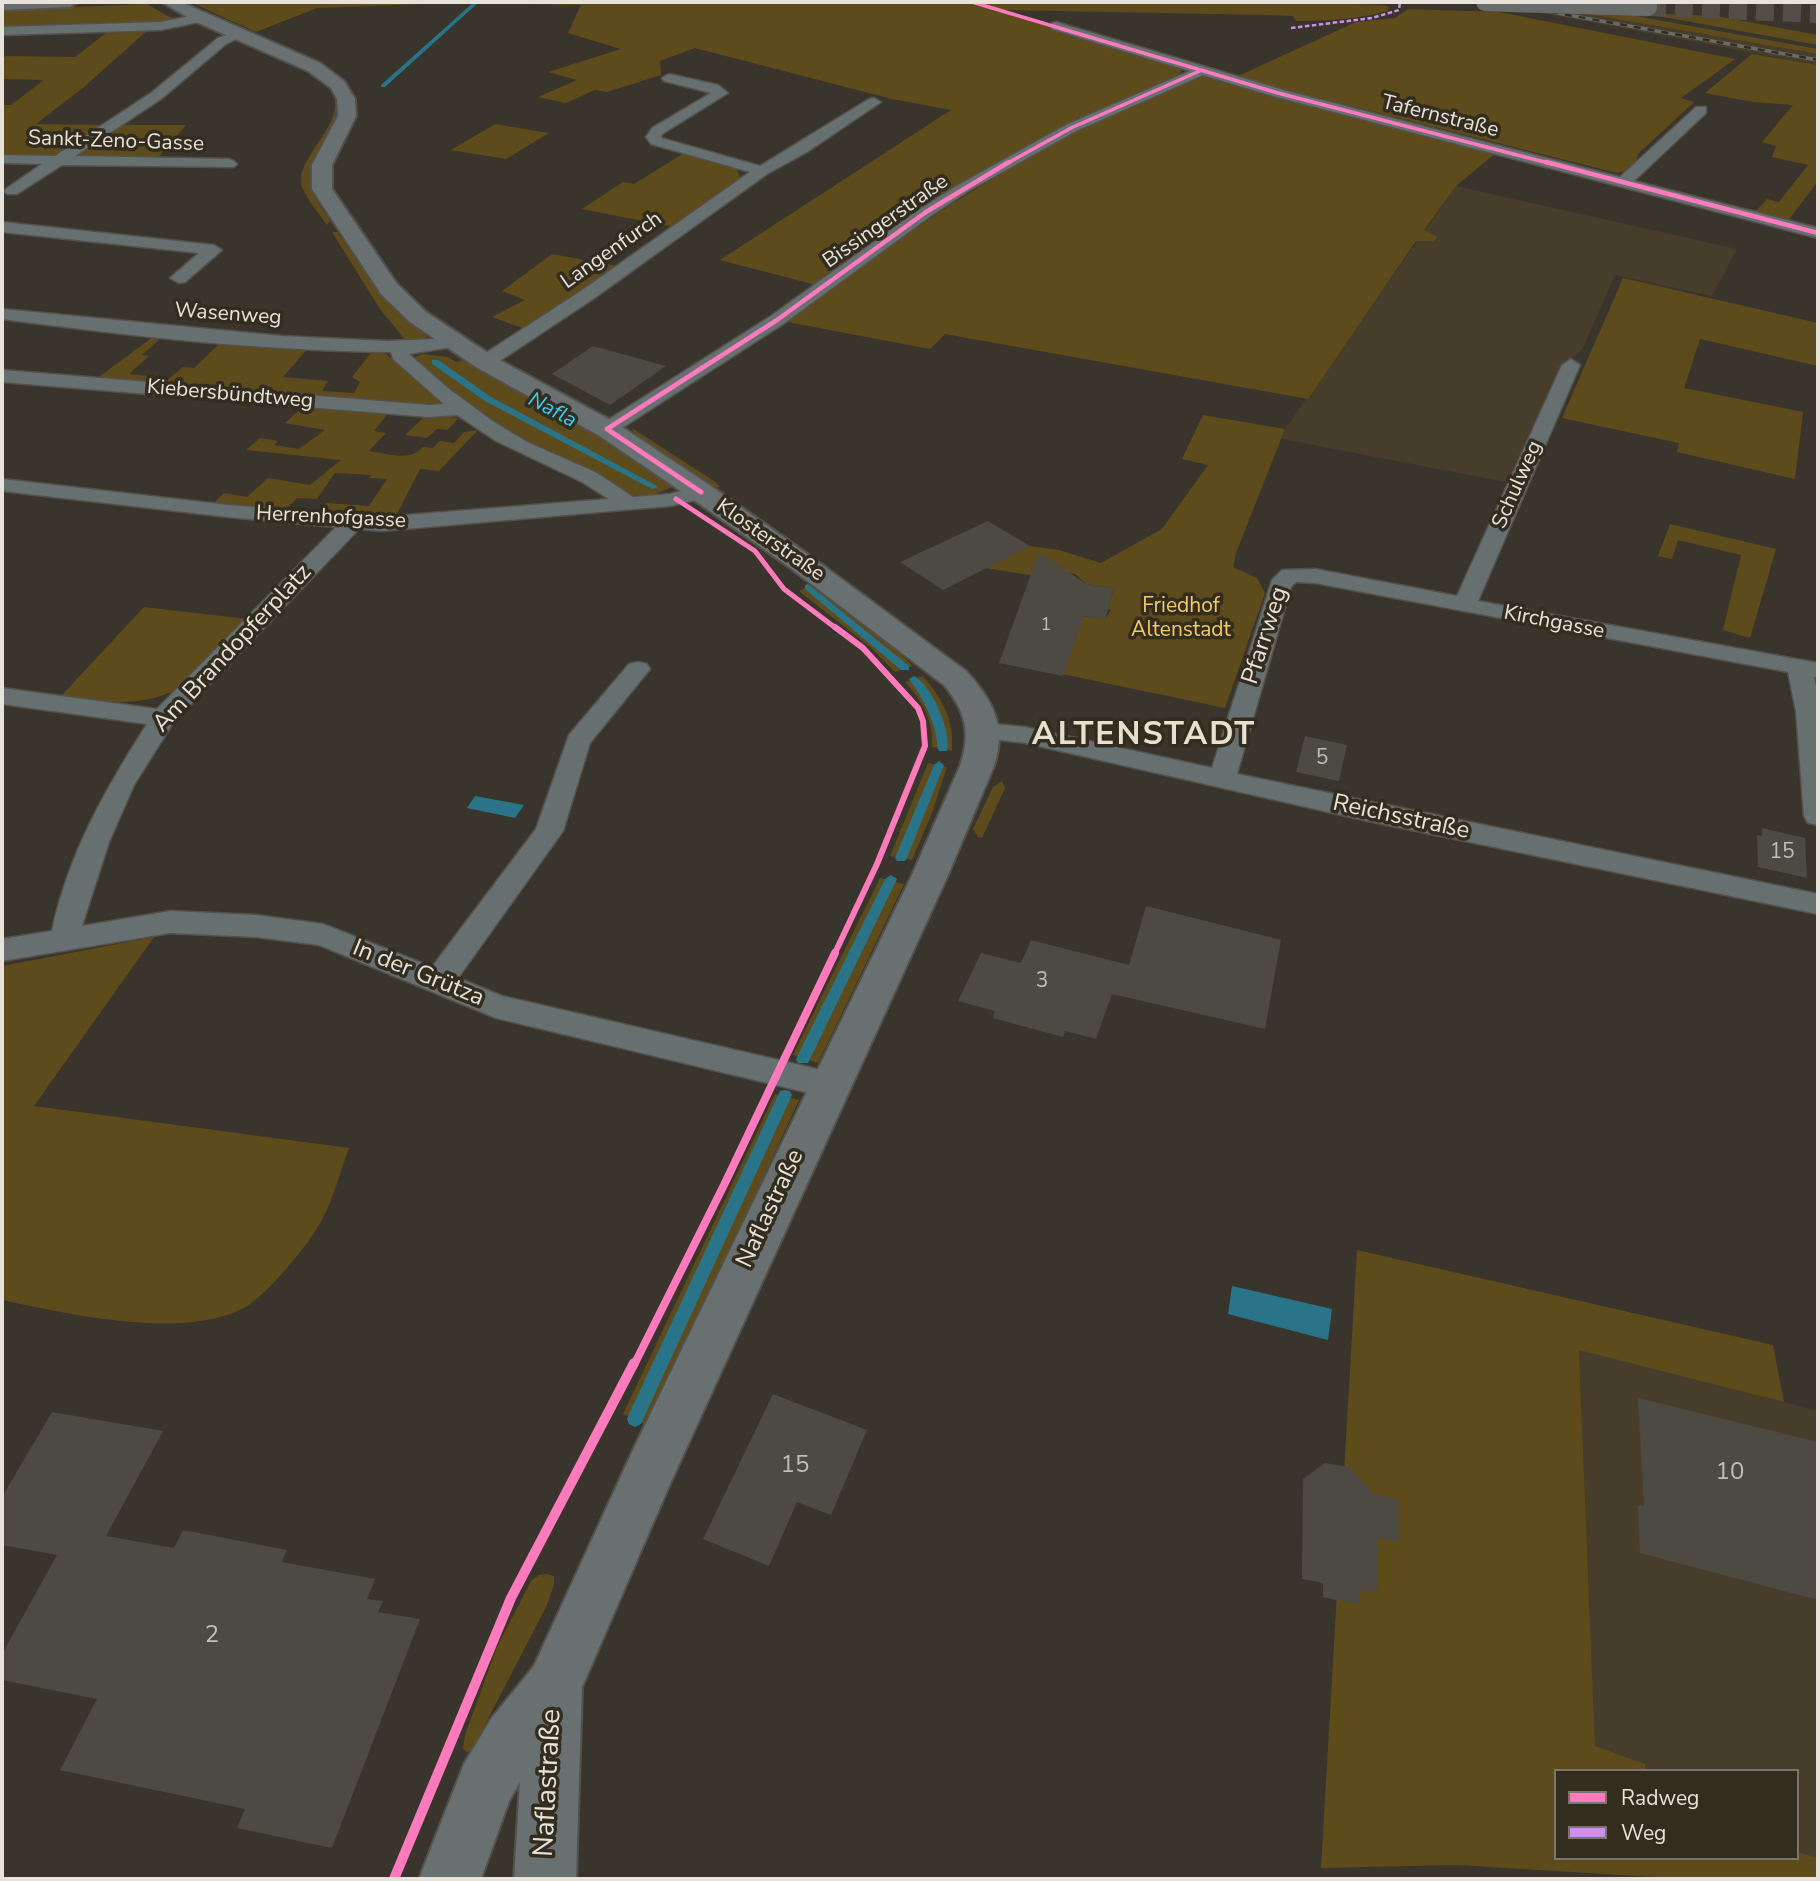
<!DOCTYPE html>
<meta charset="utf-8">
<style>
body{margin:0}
#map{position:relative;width:1820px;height:1881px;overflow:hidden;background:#39352d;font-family:"Nunito Sans",sans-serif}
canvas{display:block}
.frame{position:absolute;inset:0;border:4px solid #e7e3da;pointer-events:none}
.legend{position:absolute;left:1554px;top:1769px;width:245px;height:91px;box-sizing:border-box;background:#332d1f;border:2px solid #7b766a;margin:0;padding:9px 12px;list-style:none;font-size:21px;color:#e7e3da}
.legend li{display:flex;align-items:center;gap:14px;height:35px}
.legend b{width:35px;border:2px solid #7b766a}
</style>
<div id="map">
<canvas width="1820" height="1881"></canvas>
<div class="frame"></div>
<ul class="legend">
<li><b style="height:9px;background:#fd7abc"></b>Radweg</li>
<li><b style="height:9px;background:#ce8fe9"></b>Weg</li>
</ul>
</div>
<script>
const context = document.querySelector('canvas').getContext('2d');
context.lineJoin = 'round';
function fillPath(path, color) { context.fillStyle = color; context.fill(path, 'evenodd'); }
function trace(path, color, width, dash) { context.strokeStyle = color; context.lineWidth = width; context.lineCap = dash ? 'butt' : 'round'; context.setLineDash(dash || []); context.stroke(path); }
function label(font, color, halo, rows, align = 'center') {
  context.font = font + ' "Nunito Sans",sans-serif'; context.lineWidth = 7; context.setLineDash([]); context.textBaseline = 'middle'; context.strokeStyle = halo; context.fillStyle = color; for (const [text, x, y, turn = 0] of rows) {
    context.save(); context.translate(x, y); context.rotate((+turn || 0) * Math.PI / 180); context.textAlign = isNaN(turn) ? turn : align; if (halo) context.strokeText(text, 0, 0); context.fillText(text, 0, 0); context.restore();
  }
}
fillPath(new Path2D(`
 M 1483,2 L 1570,11 L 1818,54 L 1818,65 Z
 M 1456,186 L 1737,249 L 1712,296 L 1615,275 L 1582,350 L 1565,363 L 1506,482 L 1282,439 L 1285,429 Z
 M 1579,1349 L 1818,1411 L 1818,1879 L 1686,1879 L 1797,1858 L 1797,1771 L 1596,1771 Z`), '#463e2a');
fillPath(new Path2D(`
 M 190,2 L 1289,2 L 1382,5 L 1389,7 L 1387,11 C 1360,19 1325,21 1296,21 L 1293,16 L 1265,15 L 1003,10 L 989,7 L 1156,59 L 1178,67 L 1182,71 L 1178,75 L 1066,127 L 959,185 L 816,285 L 720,260 L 951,110 L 892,99 L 695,48 L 660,61 L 661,75 L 607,92 L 595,90 L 566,103 L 538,97 L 577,80 L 548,72 L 621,49 L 568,33 L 581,5 L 454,3 L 317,8 L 256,32 Z
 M 1558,2 L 1818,49 L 1818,54 L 1570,11 Z
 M 147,4 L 175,20 L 152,24 L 2,30 L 2,10 Z
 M 1408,9 L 1499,12 L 1735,59 L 1681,98 L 1694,102 L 1638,154 C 1636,165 1628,171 1617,173 L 1236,77 L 1356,22 L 1395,18 Z
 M 1641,13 L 1716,16 L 1818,35 L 1818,45 Z
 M 149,29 L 84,87 L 36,124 L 105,125 L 59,156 L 37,159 L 2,156 L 2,105 L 11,105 L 44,80 L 2,79 L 2,59 L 6,56 L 75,57 L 110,30 Z
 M 1752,54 L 1818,65 L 1818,181 L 1787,222 L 1755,212 L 1767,199 L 1779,202 L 1808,165 L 1772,157 L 1776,146 L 1762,142 L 1793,105 L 1753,102 L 1705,93 Z
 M 1209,76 L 1497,152 L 1456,186 L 1424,230 L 1437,237 L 1434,241 L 1416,241 L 1308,399 L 945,334 L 930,349 L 787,322 C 898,238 1011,157 1139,102 C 1161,92 1185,77 1209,76 Z
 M 335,105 L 338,105 C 342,138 299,158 313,193 C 317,203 325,212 330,221 L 327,225 C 319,213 307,200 302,187 C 294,162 335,132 335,105 Z
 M 495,124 L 549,133 L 506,159 L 451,150 Z
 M 117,125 L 186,125 L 155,161 L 76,155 Z
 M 684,153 L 737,169 L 740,178 L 737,183 L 674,227 L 582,209 L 623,182 L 634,184 Z
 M 332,232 L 337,232 L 383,297 L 426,335 L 427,339 L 422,342 L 406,341 L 380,309 Z
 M 552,254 L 617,266 L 525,329 L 492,317 L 525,300 L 502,291 Z
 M 1623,278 L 1818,323 L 1818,366 L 1700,339 L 1684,388 L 1803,412 L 1795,479 L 1677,452 L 1679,443 L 1562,418 Z
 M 153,337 L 159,340 L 142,355 L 149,356 L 129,374 L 159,377 L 154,381 L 165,382 L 183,367 L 194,368 L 218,345 L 309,347 L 283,377 L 328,381 L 322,391 L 354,393 L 360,382 L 352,377 L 373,350 L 386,354 L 437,398 L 440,403 L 433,406 L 96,379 Z
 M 423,354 L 448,357 L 456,362 L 462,360 L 596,435 L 672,487 L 653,495 L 625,495 C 588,462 534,451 491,425 C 462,408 437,380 412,358 Z
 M 305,405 L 389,412 L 374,431 L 386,433 L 369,451 C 389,454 409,462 423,447 L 433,448 L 440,441 L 454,443 L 464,432 L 478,430 L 439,471 L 420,469 L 395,518 L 322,514 L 326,503 L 369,506 L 387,479 L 369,478 L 371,475 L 335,473 L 317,499 L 297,498 L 284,511 L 213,504 L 224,493 L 247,497 L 268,478 L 310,485 L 341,460 L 246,450 L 260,438 L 278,441 L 274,445 L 299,449 L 325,430 L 285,423 Z
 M 433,415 L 458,418 L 448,430 L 437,429 L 427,438 L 405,435 L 423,418 Z
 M 1203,415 L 1285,429 L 1236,553 L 1233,567 L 1257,578 L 1265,593 L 1225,708 L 1062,674 L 1073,639 L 1076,639 L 1081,616 L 1105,619 L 1111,610 L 1108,609 L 1114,588 L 1086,584 L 1075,574 L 1055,571 L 1036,576 L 985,568 L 1030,546 L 1059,550 L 1101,563 L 1162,529 L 1208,465 L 1182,459 Z
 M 632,428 L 714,481 L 721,487 L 714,488 L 635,436 Z
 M 1670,524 L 1776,549 L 1750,638 L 1723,630 L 1741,555 L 1678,540 L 1672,559 L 1658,556 Z
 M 813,584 L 878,633 L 913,666 L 895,672 L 870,647 L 799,591 Z
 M 144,607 L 247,619 L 180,688 C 140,708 105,703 62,695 Z
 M 923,676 C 943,700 954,719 952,751 L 932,747 C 933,719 923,702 905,682 Z
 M 928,763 L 947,767 L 932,813 L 912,860 L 890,856 Z
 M 1002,781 L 1005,788 L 982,838 L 978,837 L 973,829 L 993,787 Z
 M 880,878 L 904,884 L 818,1063 L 793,1055 Z
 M 154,937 L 34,1106 L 349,1148 C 340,1172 331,1208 317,1228 C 303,1251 264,1299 240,1310 C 177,1339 68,1314 2,1300 L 2,966 Z
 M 775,1094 L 799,1100 L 649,1426 L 623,1414 Z
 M 1357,1250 L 1773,1345 L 1784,1402 L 1579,1350 L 1595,1746 L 1645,1764 L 1645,1771 L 1556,1771 L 1556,1858 L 1797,1858 L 1797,1852 L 1818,1858 L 1818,1879 L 1686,1879 L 1458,1865 L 1321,1868 Z
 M 546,1574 L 554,1576 L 554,1585 L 546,1607 L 477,1740 L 470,1751 L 466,1752 L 463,1748 L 465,1735 L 497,1647 L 531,1581 L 539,1575 Z`), '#5e4b1b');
fillPath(new Path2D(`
 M 475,796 L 524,805 L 515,818 L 467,808 Z
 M 1232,1286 L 1332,1309 L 1328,1340 L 1228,1314 Z`), '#297488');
fillPath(new Path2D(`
 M 474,2 L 479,2 L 385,87 L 381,87 L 381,85 Z
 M 432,360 L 438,360 L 491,397 L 659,487 L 652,489 L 485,401 L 432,364 Z
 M 808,584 L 909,666 L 909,670 L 901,670 L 805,589 L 805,585 Z
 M 914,676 C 932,685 952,732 947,751 L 939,751 L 938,749 C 935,721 925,701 909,679 Z
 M 939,761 L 944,765 L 907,858 L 905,861 L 897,861 L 895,858 L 934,765 Z
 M 891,875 L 897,879 L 810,1059 L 808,1063 L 798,1063 L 796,1059 L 885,879 Z
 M 785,1090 L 790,1091 L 792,1095 L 641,1424 L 635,1427 L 629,1424 L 627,1419 L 629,1414 L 778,1095 L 780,1091 Z`), '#297488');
fillPath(new Path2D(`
 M 593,346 L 666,366 L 610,405 L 552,374 Z
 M 988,521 L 1030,546 L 943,590 L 900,562 Z
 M 1039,552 L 1086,584 L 1114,588 L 1105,620 L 1084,616 L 1063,676 L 999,663 Z
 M 1305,736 L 1347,745 L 1339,781 L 1296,772 Z
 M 1762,828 L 1805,838 L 1807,878 L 1758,867 L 1757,835 L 1762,836 Z
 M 1146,906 L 1281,940 L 1265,1029 L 1112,994 L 1096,1039 L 1065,1031 L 1063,1037 L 993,1018 L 995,1011 L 958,1001 L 981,953 L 1021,963 L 1031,940 L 1129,965 Z
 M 773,1394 L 867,1430 L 831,1515 L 797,1502 L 769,1566 L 703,1539 Z
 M 1638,1398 L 1818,1442 L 1818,1600 L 1640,1553 L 1638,1505 L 1644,1506 Z
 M 52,1412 L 163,1431 L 106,1536 L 174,1548 L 183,1530 L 287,1550 L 282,1562 L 375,1579 L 367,1599 L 383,1601 L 378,1612 L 420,1619 L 332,1848 L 237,1828 L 245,1809 L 60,1770 L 97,1699 L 2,1680 L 2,1654 L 57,1555 L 2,1545 L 2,1497 Z
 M 1325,1463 L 1349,1467 L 1375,1495 L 1398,1499 L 1400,1542 L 1377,1538 L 1378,1593 L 1360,1590 L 1360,1605 L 1323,1597 L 1323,1583 L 1302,1579 L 1303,1479 Z`), '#4d4a43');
trace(new Path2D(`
 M 1648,7 L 1818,14`), '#534f47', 18, [18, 9]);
const street = new Path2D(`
 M 200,14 L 204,15 L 204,21 L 161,30 L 2,35 L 2,27 L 161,22 Z
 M 1056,22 L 1283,90 L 1620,177 L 1696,107 L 1706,107 L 1706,113 L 1634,181 L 1818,228 L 1818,238 L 1273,96 L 1203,75 L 1076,131 L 970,190 L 932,215 L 783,324 L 614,433 L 600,433 L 597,429 L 600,425 L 771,316 L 920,209 L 960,184 L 1066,125 L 1190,71 L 1052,29 L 1052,23 Z
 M 239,31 L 245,35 L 226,44 L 161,99 L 75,156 L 229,159 L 234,161 L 237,164 L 234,167 L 62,165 L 17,194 L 7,194 L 4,191 L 7,188 L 42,164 L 2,163 L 2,155 L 55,156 L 151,93 L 218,38 Z
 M 669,74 L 718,85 L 728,93 L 662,134 L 661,138 L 760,166 L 869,99 L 874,98 L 881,102 L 807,152 L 767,174 L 593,299 L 492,366 L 478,366 L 476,362 L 478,358 L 581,291 L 750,172 L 651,144 L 646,137 L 652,128 L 711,93 L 664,81 L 662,78 Z
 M 2,222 L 214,245 L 222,250 L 185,282 L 179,283 L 170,278 L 199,253 L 2,232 Z
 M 2,309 L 282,336 L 387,341 L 458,338 L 460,342 L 458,346 L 409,354 L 449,389 L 494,422 L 527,442 L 597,473 L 633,497 L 670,494 L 701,486 L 709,487 L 712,492 L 709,497 L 670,506 L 381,531 L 359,529 L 173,723 L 134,785 L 109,842 L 82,926 L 170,911 L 256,915 L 323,924 L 432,967 L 536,829 L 569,735 L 629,664 L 638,662 L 647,664 L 650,669 L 590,743 L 563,831 L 458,978 L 502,996 L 830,1072 L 841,1076 L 846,1085 L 841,1094 L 830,1098 L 496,1018 L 319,945 L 256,937 L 170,933 L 2,961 L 2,939 L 52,931 C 68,855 106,788 147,724 L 2,704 L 2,688 L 157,709 L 336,527 L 228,517 L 2,491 L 2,479 L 228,505 L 381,517 L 609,499 L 582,482 L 496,441 L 457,415 L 429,417 L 2,382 L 2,370 L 429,405 L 444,404 L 393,359 L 391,352 C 261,351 131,336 2,319 Z
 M 1571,359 L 1580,365 L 1478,601 L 1818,663 L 1818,677 L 1814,677 L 1818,696 L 1818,825 L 1808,823 L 1804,816 L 1796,711 L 1788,672 L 1315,583 L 1296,582 L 1291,587 L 1237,774 L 1818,894 L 1818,914 L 1368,821 L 1025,743 L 975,737 L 971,731 L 975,725 L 984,723 L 1025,727 L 1212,768 L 1272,580 L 1282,570 L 1315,569 L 1457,596 L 1562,365 Z`);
const secondary = new Path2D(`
 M 162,2 L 181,2 L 320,63 L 344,81 L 355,99 L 356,116 L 332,165 L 332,189 L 397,284 L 426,312 L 494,357 L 616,423 L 711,486 L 809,555 L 966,671 C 993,700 1007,727 994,766 L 948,875 L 670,1484 L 582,1687 L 576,1879 L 514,1879 L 520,1782 L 509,1801 L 481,1879 L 419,1879 L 464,1764 L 491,1719 L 534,1666 L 634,1448 L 912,875 L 960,766 C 971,734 966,711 944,685 L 789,567 L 691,498 L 598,435 L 476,367 L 410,322 L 381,294 L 312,189 L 312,165 L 338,116 L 337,99 L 331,88 L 308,71 L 194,21 Z`);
const highway = new Path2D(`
 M 2,2 L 78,2 L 70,7 L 2,10 Z`);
trace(street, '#54504a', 3);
trace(secondary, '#54504a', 4);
trace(highway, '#54504a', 4);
fillPath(street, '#677070');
fillPath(secondary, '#687071');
fillPath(highway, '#696c69');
const rail = new Path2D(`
 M 1496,2 L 1818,60`);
trace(rail, '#696b68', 3.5);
trace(rail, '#332d1f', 2.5, [7]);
const highwayBridge = new Path2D(`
 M 1485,2 L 1648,7`);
trace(highwayBridge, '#54504a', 19, []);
trace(highwayBridge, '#696c69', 18);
trace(new Path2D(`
 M 1291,28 L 1372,18 L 1399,10 L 1400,2`), '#ce8fe9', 2.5, [4.5, 2.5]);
trace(new Path2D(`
 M 972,2 L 1278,93 L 1552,164
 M 1006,164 L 1071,128 L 1202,70`), '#fd7abc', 3.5);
trace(new Path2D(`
 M 1546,162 L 1818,233
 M 699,370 L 777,320 L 926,212 L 1009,162`), '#fd7abc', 4.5);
trace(new Path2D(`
 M 701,492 L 607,429 L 702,368
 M 676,499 L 755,551 L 784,589 L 837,629`), '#fd7abc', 5);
trace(new Path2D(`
 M 834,955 L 877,864 L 925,746 L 923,721 L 918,708 L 863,648 L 835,627`), '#fd7abc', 6);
trace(new Path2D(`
 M 634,1365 L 724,1185 L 835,953`), '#fd7abc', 8);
trace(new Path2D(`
 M 394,1879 L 511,1598 L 634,1363`), '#fd7abc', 10);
label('18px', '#c0bdb4', null, [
 ["1",1046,626]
]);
label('21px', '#e7e3da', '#332d1f', [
 ["Tafernstraße",1440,117,14],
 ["Sankt-Zeno-Gasse",116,142,2],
 ["Bissingerstraße",886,222,-35],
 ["Langenfurch",612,251,-35],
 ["Wasenweg",228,315,4],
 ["Kiebersbündtweg",230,395,5],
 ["Schulweg",1518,485,-66],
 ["Herrenhofgasse",331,518,3],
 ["Klosterstraße",770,541,35],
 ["Kirchgasse",1554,623,11]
]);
label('italic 21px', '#34d2fb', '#332d1f', [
 ["Nafla",552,411,28]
]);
label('21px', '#f6ca5d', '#332d1f', [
 ["Friedhof",1181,607],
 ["Altenstadt",1181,631]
]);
label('21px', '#c0bdb4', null, [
 ["5",1322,759],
 ["15",1782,853],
 ["3",1042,982]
]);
label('24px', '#e7e3da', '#332d1f', [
 ["Pfarrweg",1266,636,-72],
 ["Am Brandopferplatz",233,649,-47],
 ["Reichsstraße",1401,818,12],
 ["In der Grütza",418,974,22],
 ["Naflastraße",771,1209,-65]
]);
label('24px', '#c0bdb4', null, [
 ["15",795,1466],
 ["10",1730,1473],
 ["2",212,1636]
]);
label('28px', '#e7e3da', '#332d1f', [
 ["Naflastraße",549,1783,-87]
]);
context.letterSpacing = '2px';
label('bold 32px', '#e8e0ce', '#332d1f', [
 ["ALTENSTADT",1144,736]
]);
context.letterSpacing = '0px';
</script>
